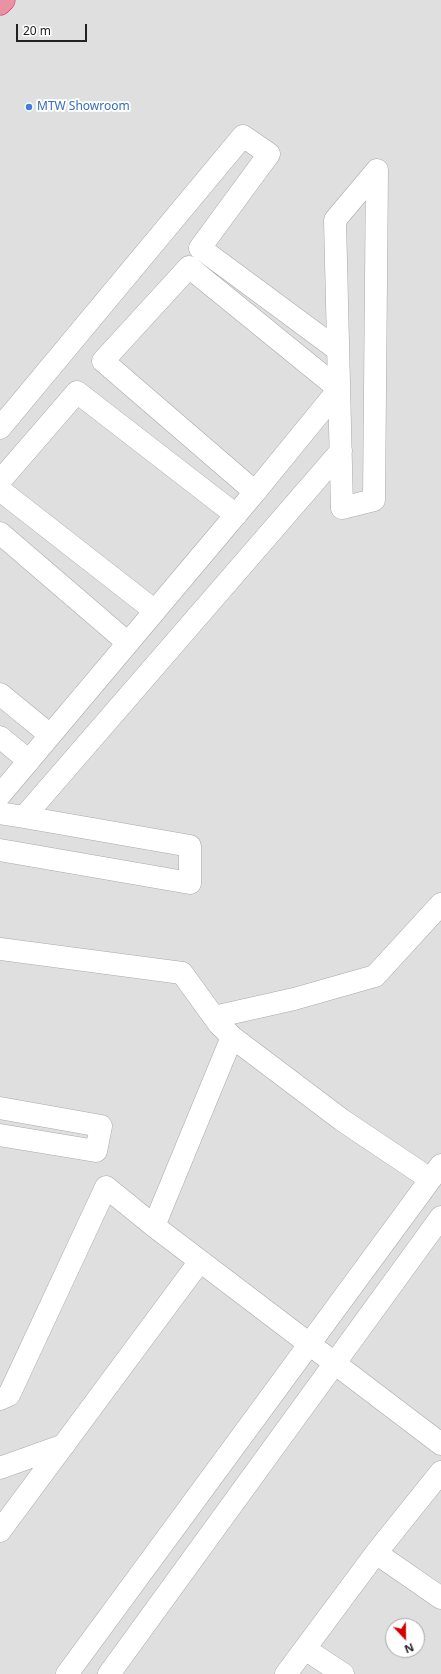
<!DOCTYPE html>
<style>
body{margin:0}
#map{position:relative;width:441px;height:1674px;overflow:hidden;background:#f2efe9;font-family:"Noto Sans",sans-serif}
canvas{display:block}
.north{position:absolute;left:385px;top:1618px;width:40px;height:40px;box-sizing:border-box;background:#fff;border:1px solid #a7a7a7;border-radius:50%;rotate:158deg;font-size:11px;font-weight:700;line-height:16px;text-align:center;color:#222}
.north::after{content:'';display:block;margin:auto;width:14px;height:18px;background:#d40000;clip-path:polygon(50% 0,100% 100%,50% 72%,0 100%)}
.scale{position:absolute;left:16px;top:24px;width:71px;height:18px;box-sizing:border-box;border:2px solid #222;border-top:0;padding-left:5px;font-size:12px;line-height:14px;white-space:nowrap;color:#222;-webkit-text-stroke:3px #fff;paint-order:stroke}
</style>
<div id="map">
<canvas width="441" height="1674"></canvas>
<div class="north">N</div>
<div class="scale">20 m</div>
</div>
<script>
const context = document.querySelector('canvas').getContext('2d');
context.lineJoin = 'round';
function fillPath(path, color) { context.fillStyle = color; context.fill(path, 'evenodd'); }
function trace(path, color, width, dash) { context.strokeStyle = color; context.lineWidth = width; context.lineCap = dash ? 'butt' : 'round'; context.setLineDash(dash || []); context.stroke(path); }
function label(font, color, halo, rows, align = 'center') {
  context.font = font + ' "Noto Sans",sans-serif'; context.lineWidth = 4; context.setLineDash([]); context.textBaseline = 'middle'; context.strokeStyle = halo; context.fillStyle = color; for (const [text, x, y, turn = 0] of rows) {
    context.save(); context.translate(x, y); context.rotate((+turn || 0) * Math.PI / 180); context.textAlign = isNaN(turn) ? turn : align; if (halo) context.strokeText(text, 0, 0); context.fillText(text, 0, 0); context.restore();
  }
}
fillPath(new Path2D(`
 M 0,0 L 441,0 L 441,1674 L 0,1674 ZM 393,1626 L 417,1626 L 417,1650 L 393,1650 Z`), '#e0dfdf');
const minor = new Path2D(`
 M 377,170 L 374,500 L 342,508 L 335,220 Z
 M 189,267 L 339,389 L 255,492 L 103,361 Z
 M 0,428 L 243,136 L 269,154 L 200,248 L 338,350
 M 0,481 L 77,392 L 236,515
 M 0,490 L 155,611
 M 0,533 L 128,643
 M 0,694 L 50,735
 M 0,737 L 29,761
 M 0,795 L 255,492
 M 0,813 L 24,817
 M 0,850 L 190,883 L 190,846 L 24,817 L 341,451
 M 0,949 L 182,973 L 219,1024 L 232,1037 L 342,1120 L 430,1179
 M 214,1017 L 294,999 L 375,976 L 441,904
 M 0,1108 L 101,1126 L 96,1151 L 0,1135
 M 154,1226 L 232,1037
 M 0,1399 L 9,1395 L 106,1187 L 154,1226 L 441,1444
 M 0,1468 L 64,1445
 M 0,1531 L 200,1261
 M 376,1553 L 441,1598
 M 305,1649 L 343,1674
 M 67,1674 L 441,1165
 M 109,1674 L 441,1217
 M 286,1674 L 376,1553 L 441,1472`);
const highway = new Path2D(`
 M 0,4 L 4,0`);
trace(minor, '#a9a9a9', 23);
trace(highway, '#dc2a67', 23);
trace(minor, '#fff', 22);
trace(highway, '#e892a2', 22);
for (const [x, y, r, color] of [
 [29,107,4,"#3f7fe0"]
]) { const dot = new Path2D(); dot.arc(x, y, r, 0, 2 * Math.PI); context.fillStyle = color; context.fill(dot); trace(dot, '#fff', 1.5); }
label('12px', '#366cbe', '#fff', [
 ["MTW Showroom",37,107]
], 'left');
</script>
